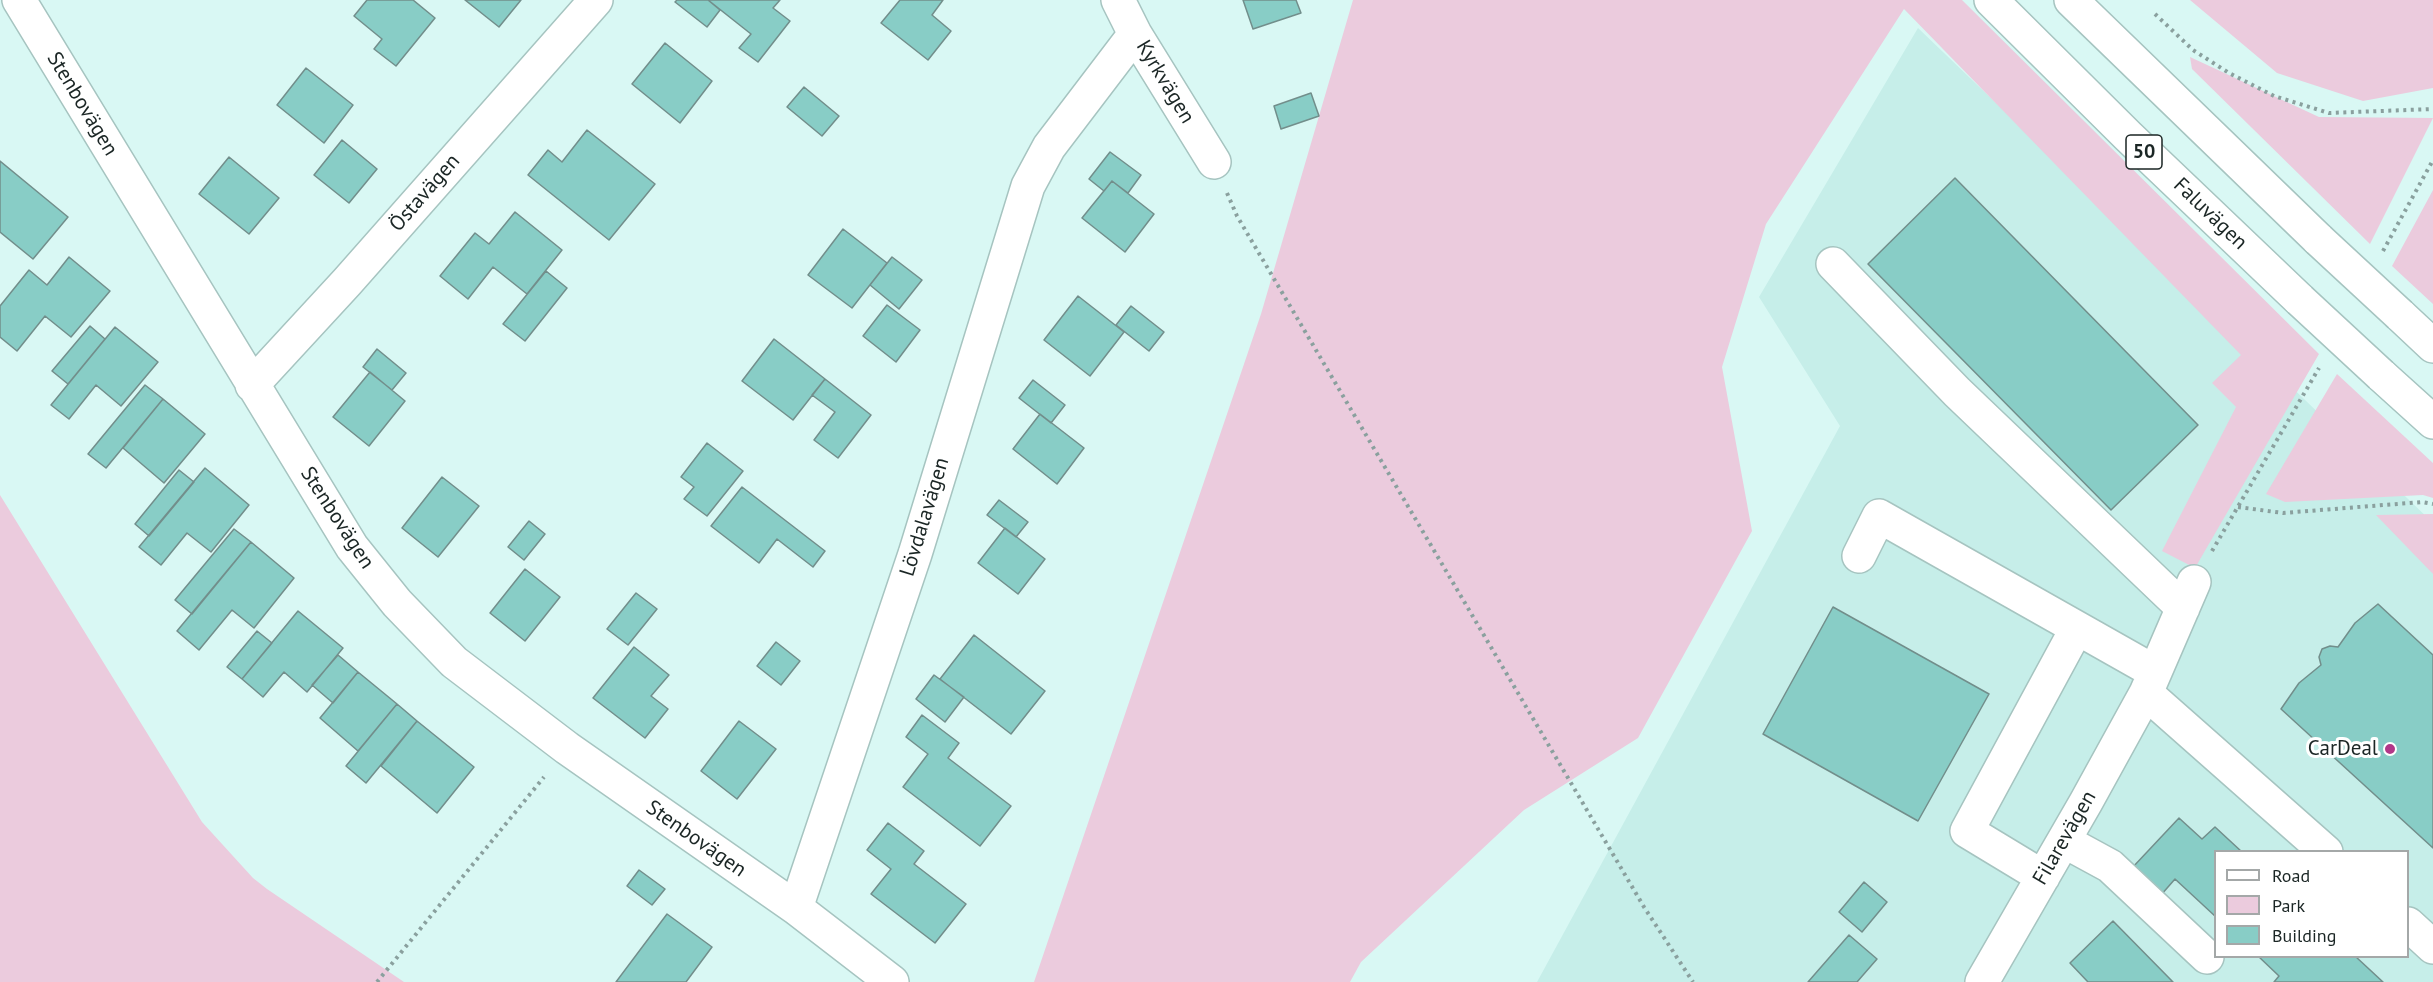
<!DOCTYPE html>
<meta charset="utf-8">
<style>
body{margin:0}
#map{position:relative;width:2433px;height:982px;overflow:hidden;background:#d9f8f4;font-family:"PT Sans",sans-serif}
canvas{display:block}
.legend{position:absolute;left:2214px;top:850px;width:195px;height:108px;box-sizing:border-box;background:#fff;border:2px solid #a4a8a8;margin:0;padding:8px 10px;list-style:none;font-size:18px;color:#1b2625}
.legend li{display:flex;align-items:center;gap:12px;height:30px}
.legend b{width:30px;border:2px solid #a4a8a8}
</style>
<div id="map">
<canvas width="2433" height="982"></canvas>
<ul class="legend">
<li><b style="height:8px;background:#fff"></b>Road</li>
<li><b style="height:16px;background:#ebcbdd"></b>Park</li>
<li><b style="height:16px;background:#88cdc6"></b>Building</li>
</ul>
</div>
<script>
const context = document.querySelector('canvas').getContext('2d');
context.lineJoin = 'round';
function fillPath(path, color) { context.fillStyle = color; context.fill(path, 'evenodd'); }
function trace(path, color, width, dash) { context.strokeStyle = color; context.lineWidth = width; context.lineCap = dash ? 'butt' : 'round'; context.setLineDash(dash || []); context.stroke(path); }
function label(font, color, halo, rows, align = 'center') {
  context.font = font + ' "PT Sans",sans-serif'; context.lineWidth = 6; context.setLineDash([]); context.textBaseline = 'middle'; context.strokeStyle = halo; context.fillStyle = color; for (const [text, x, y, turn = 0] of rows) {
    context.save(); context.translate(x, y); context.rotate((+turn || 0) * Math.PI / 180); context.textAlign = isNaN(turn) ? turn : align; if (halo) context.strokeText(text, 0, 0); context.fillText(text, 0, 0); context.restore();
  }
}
fillPath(new Path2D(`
 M 1918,28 L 2433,523 L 2433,982 L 1537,982 L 1840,426 L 1759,297 ZM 2216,852 L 2408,852 L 2408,956 L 2216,956 Z`), '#c6eee9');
fillPath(new Path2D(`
 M 1353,0 L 1962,0 L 2319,354 L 2195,568 L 2162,551 L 2236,407 L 2212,383 L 2241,355 L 1904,9 L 1766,224 L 1722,367 L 1752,531 L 1638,738 L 1524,810 L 1361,962 L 1350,982 L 1034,982 L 1261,314 Z
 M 2190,0 L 2433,0 L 2433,88 L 2363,101 L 2277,73 Z
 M 2190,57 L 2319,117 L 2433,118 L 2370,244 L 2192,69 Z
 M 2433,190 L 2433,304 L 2392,266 Z
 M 2337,374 L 2433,463 L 2433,498 L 2423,495 L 2285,502 L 2266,494 Z
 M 0,495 L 202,822 L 253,878 L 267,889 L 404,982 L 0,982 Z
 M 2433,514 L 2433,574 L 2376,515 Z`), '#ebcbdd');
const building = new Path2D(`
 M 367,0 L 413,0 L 435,18 L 396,66 L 374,49 L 382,39 L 354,16 Z
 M 465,0 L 521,0 L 499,27 Z
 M 677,0 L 708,0 L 720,10 L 707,27 L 675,2 Z
 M 708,0 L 780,0 L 773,8 L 790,21 L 758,62 L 739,48 L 751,34 Z
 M 900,0 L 943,0 L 932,15 L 951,31 L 928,60 L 881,23 Z
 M 1243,0 L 1296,0 L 1301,13 L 1253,29 Z
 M 665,43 L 712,81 L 680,123 L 632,84 Z
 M 306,68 L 353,105 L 324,143 L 277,105 Z
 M 804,87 L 839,116 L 822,136 L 787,107 Z
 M 1311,93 L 1319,116 L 1281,129 L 1274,106 Z
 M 587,130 L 655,184 L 609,240 L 528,175 L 548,150 L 562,162 Z
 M 342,140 L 377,169 L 349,203 L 314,175 Z
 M 1110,152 L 1141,175 L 1128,193 L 1112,181 L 1104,191 L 1089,179 Z
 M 229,157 L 279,198 L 249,234 L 199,194 Z
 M 0,161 L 68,217 L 33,259 L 0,232 Z
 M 1955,178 L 2198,425 L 2111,510 L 1868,264 Z
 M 1112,181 L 1154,214 L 1125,252 L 1082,218 Z
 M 515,212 L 562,250 L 527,294 L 493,267 L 468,299 L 440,276 L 475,233 L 489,244 Z
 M 843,229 L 887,263 L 852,308 L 808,275 Z
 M 69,257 L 110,291 L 71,337 L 45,316 L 17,351 L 0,337 L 0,306 L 29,270 L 47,285 Z
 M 892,257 L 922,280 L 899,309 L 870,285 Z
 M 546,271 L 567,288 L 525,341 L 503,324 Z
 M 1078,296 L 1124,332 L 1090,376 L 1044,340 Z
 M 887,305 L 920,330 L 896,362 L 863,336 Z
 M 1131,306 L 1164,332 L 1149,351 L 1116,325 Z
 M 90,326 L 105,339 L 68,384 L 52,371 Z
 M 115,327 L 158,362 L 121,406 L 96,385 L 69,419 L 51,405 Z
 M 774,339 L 825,379 L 793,420 L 742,381 Z
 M 377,349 L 406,373 L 392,390 L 363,367 Z
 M 370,372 L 405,401 L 369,446 L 333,417 Z
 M 825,379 L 871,415 L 838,458 L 814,440 L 835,412 L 812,395 Z
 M 1033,380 L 1065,405 L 1051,423 L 1019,398 Z
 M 145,385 L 163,399 L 106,468 L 88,454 Z
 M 163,399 L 205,434 L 164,483 L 123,448 Z
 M 1040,414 L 1084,448 L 1057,484 L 1013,449 Z
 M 707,443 L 743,471 L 707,516 L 684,499 L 694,487 L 681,477 Z
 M 205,468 L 249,505 L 211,552 L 187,533 L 161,565 L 139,547 Z
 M 179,470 L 194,482 L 149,536 L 135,524 Z
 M 442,477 L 479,506 L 438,557 L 402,528 Z
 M 742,487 L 825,551 L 813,567 L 777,539 L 759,563 L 711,526 Z
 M 999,500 L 1028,522 L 1016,537 L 987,515 Z
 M 529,521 L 545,534 L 524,560 L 508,547 Z
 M 1005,528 L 1045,559 L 1018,594 L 978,563 Z
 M 234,529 L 251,542 L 192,614 L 175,600 Z
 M 251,542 L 294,578 L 254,628 L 232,610 L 199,650 L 177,631 Z
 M 525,569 L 560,597 L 525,641 L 490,613 Z
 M 636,593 L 657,609 L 628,645 L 607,629 Z
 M 2378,604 L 2433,655 L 2433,848 L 2281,709 L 2299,683 L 2321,665 L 2319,657 L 2322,649 L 2330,646 L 2338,647 L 2355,623 Z
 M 1833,607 L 1989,694 L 1918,821 L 1763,734 Z
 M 298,611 L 343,648 L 307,692 L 284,672 L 263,697 L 242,679 Z
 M 257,631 L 272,643 L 242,679 L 227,667 Z
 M 974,635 L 1045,691 L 1011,734 L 940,679 Z
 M 776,642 L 800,661 L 781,685 L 757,666 Z
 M 634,647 L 669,675 L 651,696 L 668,709 L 645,738 L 593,698 Z
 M 338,655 L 358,672 L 333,703 L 312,685 Z
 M 358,672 L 397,704 L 358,751 L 320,718 Z
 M 934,675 L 964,697 L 945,722 L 916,699 Z
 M 397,704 L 417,721 L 366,783 L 346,766 Z
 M 922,715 L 959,743 L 948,758 L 1011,806 L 980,846 L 903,787 L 928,754 L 906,737 Z
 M 417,721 L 474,767 L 437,813 L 381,766 Z
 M 739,721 L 776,749 L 737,799 L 701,771 Z
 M 2179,818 L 2202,839 L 2215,827 L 2242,852 L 2216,852 L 2216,917 L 2175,879 L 2161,895 L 2132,868 Z
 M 888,823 L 924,851 L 914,864 L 966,904 L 935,943 L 871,894 L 891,869 L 867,850 Z
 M 639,870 L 665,889 L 652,905 L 627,886 Z
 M 1864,882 L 1887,902 L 1862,932 L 1839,912 Z
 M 667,914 L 712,947 L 686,982 L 616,982 Z
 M 2113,921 L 2173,982 L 2088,982 L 2070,963 Z
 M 1849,935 L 1877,959 L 1857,982 L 1808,982 Z
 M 2258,956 L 2355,956 L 2383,982 L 2274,982 L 2279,976 Z`);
fillPath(building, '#88cdc6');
trace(building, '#728e8b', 1.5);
const minor = new Path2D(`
 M 19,0 L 352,547 L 397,603 L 454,662 L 567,748 L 796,908
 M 1118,0 L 1135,34 L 1214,162
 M 1833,264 L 1957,392 L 2183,608
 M 252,385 L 347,282 L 596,0
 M 1859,556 L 1879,516 L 2155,672
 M 2146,693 L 2326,852
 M 2064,841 L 2110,866 L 2207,957
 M 2043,877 L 1967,831 L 2077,628
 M 2408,924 L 2433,947
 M 892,982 L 796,908 L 915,554 L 1028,186 L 1049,147 L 1135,34
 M 1982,982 L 2086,802 L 2146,693 L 2194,582`);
const highway = new Path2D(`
 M 1991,0 L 2128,136 L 2300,300
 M 2071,0 L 2319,240
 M 2400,315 L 2433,346
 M 2381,375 L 2433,422`);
trace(minor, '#a6c4c0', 36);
trace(highway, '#a6c4c0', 36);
trace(new Path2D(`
 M 2155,14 L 2193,50 L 2229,73 L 2274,96 L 2329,113 L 2433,109
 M 1227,193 L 1237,216 L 1644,907 L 1693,982
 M 2383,251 L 2433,160
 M 2238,507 L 2283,513 L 2422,502 L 2433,504
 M 2212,551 L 2319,368
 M 377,982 L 544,777`), '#8aa09e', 4, [3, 4.5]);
trace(minor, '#fff', 33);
trace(highway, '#fff', 33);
const highwayBridge = new Path2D(`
 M 2319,240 L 2400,315
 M 2300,300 L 2381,375`);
trace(highwayBridge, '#a6c4c0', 36, []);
trace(highwayBridge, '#fff', 33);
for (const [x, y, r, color] of [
 [2390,749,6,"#b23789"]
]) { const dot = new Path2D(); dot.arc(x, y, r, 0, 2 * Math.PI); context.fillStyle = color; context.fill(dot); trace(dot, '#fff', 2); }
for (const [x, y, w] of [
 [2144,152,36]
]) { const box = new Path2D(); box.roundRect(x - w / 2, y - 17, w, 34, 4.5); context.fillStyle = '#fff'; context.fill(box); trace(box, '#1b2625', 1.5); }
label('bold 20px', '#1b2625', null, [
 ["50",2144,152]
]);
label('21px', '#1b2625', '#fff', [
 ["Kyrkvägen",1165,82,59],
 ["Stenbovägen",82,104,59],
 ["Östavägen",425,193,-49],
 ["Faluvägen",2210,214,44],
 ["Lövdalavägen",925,517,-73],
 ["Stenbovägen",337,518,57],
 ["Filarevägen",2065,838,-60],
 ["Stenbovägen",696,839,35]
]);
label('21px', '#1b2625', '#fff', [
 ["CarDeal",2378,749]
], 'right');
</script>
